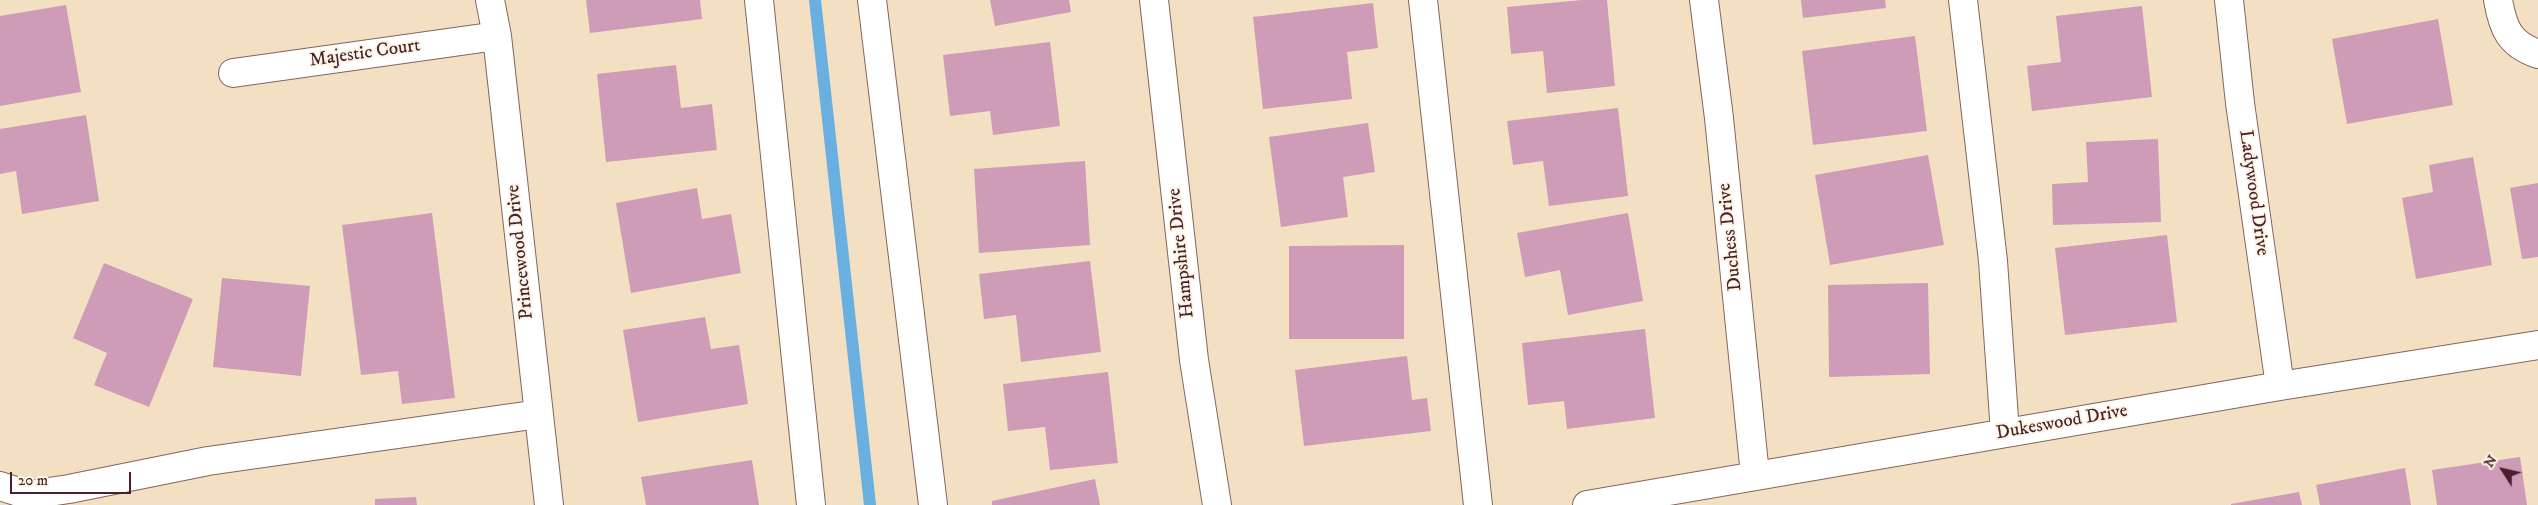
<!DOCTYPE html>
<style>
body{margin:0}
#map{position:relative;width:2538px;height:505px;overflow:hidden;background:#f3e0c3;font-family:"IM FELL DW Pica",serif}
canvas{display:block}
.north{position:absolute;left:2478px;top:445px;width:50px;height:50px;-webkit-text-stroke:4px #fcf5e5;paint-order:stroke;rotate:305deg;font-size:14px;font-weight:700;line-height:20px;text-align:center;color:#4a1f2b}
.north::after{content:'';display:block;margin:auto;width:18px;height:22px;background:#4a1f2b;clip-path:polygon(50% 0,100% 100%,50% 72%,0 100%)}
.scale{position:absolute;left:10px;top:472px;width:121px;height:22px;box-sizing:border-box;border:2px solid #4a1f2b;border-top:0;padding-left:6px;font-size:15px;line-height:18px;white-space:nowrap;color:#4a1f2b;-webkit-text-stroke:4px #fcf5e5;paint-order:stroke}
</style>
<div id="map">
<canvas width="2538" height="505"></canvas>
<div class="north">N</div>
<div class="scale">20 m</div>
</div>
<script>
const context = document.querySelector('canvas').getContext('2d');
context.lineJoin = 'round';
function trace(path, color, width, dash) { context.strokeStyle = color; context.lineWidth = width; context.lineCap = dash ? 'butt' : 'round'; context.setLineDash(dash || []); context.stroke(path); }
function fillPath(path, color) { context.fillStyle = color; context.fill(path, 'evenodd'); }
function label(font, color, halo, rows, align = 'center') {
  context.font = font + ' "IM FELL DW Pica",serif'; context.lineWidth = 4; context.setLineDash([]); context.textBaseline = 'middle'; context.strokeStyle = halo; context.fillStyle = color; for (const [text, x, y, turn = 0] of rows) {
    context.save(); context.translate(x, y); context.rotate((+turn || 0) * Math.PI / 180); context.textAlign = isNaN(turn) ? turn : align; if (halo) context.strokeText(text, 0, 0); context.fillText(text, 0, 0); context.restore();
  }
}
trace(new Path2D(`
 M 815,0 L 870,505`), '#69b0e0', 12);
fillPath(new Path2D(`
 M 586,0 L 700,0 L 702,19 L 590,33 Z
 M 990,0 L 1069,0 L 1071,12 L 995,26 Z
 M 1582,0 L 1607,0 L 1615,86 L 1547,93 L 1543,51 L 1511,54 L 1507,7 Z
 M 1801,0 L 1885,0 L 1886,8 L 1803,18 Z
 M 1373,3 L 1378,48 L 1347,52 L 1352,99 L 1263,109 L 1253,17 Z
 M 66,5 L 81,92 L 0,106 L 0,16 Z
 M 2142,6 L 2152,97 L 2032,111 L 2027,66 L 2061,62 L 2056,16 Z
 M 2438,19 L 2453,105 L 2347,124 L 2332,39 Z
 M 1915,36 L 1927,131 L 1813,145 L 1802,51 Z
 M 1050,42 L 1060,126 L 993,135 L 990,111 L 950,116 L 943,55 Z
 M 676,65 L 681,108 L 712,104 L 717,150 L 606,162 L 597,74 Z
 M 1618,108 L 1628,196 L 1549,206 L 1543,161 L 1513,165 L 1507,121 Z
 M 86,115 L 99,201 L 22,214 L 16,171 L 0,174 L 0,129 Z
 M 1368,123 L 1375,172 L 1343,177 L 1348,217 L 1281,227 L 1269,137 Z
 M 2158,139 L 2161,222 L 2053,225 L 2052,184 L 2088,182 L 2086,142 Z
 M 1928,155 L 1944,245 L 1830,265 L 1815,175 Z
 M 2473,157 L 2492,265 L 2416,279 L 2402,198 L 2433,192 L 2429,165 Z
 M 1085,161 L 1090,245 L 979,253 L 974,169 Z
 M 2538,183 L 2538,257 L 2522,259 L 2510,188 Z
 M 697,188 L 702,219 L 731,214 L 741,273 L 631,293 L 616,203 Z
 M 432,213 L 455,398 L 402,404 L 398,371 L 361,375 L 342,225 Z
 M 1628,213 L 1643,301 L 1568,315 L 1560,270 L 1525,277 L 1517,233 Z
 M 2167,235 L 2177,322 L 2065,335 L 2055,248 Z
 M 1404,245 L 1404,339 L 1289,339 L 1289,246 Z
 M 1090,261 L 1101,352 L 1021,362 L 1016,315 L 984,319 L 979,274 Z
 M 104,263 L 193,299 L 149,407 L 94,385 L 107,353 L 73,338 Z
 M 222,278 L 310,286 L 301,376 L 213,367 Z
 M 1928,283 L 1930,374 L 1829,377 L 1828,285 Z
 M 705,317 L 711,349 L 739,345 L 748,404 L 638,422 L 623,330 Z
 M 1645,329 L 1655,418 L 1567,429 L 1564,401 L 1528,405 L 1522,343 Z
 M 1407,356 L 1412,400 L 1427,398 L 1431,431 L 1304,446 L 1295,370 Z
 M 1108,372 L 1118,463 L 1050,470 L 1045,427 L 1008,431 L 1003,384 Z
 M 2520,457 L 2527,505 L 2437,505 L 2432,470 Z
 M 752,460 L 759,505 L 646,505 L 641,477 Z
 M 2405,468 L 2411,505 L 2320,505 L 2316,485 Z
 M 1095,479 L 1100,505 L 992,505 L 992,501 Z
 M 2299,492 L 2302,505 L 2231,505 L 2231,504 Z
 M 416,497 L 417,505 L 375,505 L 375,499 Z`), '#cf9cb7');
const minor = new Path2D(`
 M 490,0 L 497,36 L 549,505
 M 759,0 L 811,505
 M 872,0 L 933,505
 M 1154,0 L 1194,360 L 1217,505
 M 1423,0 L 1478,505
 M 1704,0 L 1719,118 L 1755,475
 M 1963,0 L 1993,261 L 2005,433
 M 2229,0 L 2240,103 L 2280,386
 M 2498,0 C 2503,28 2509,44 2538,54
 M 233,73 L 497,36
 M 0,486 L 28,495 L 69,489 L 208,461 L 539,414
 M 1587,505 L 2280,386 L 2538,345`);
trace(minor, '#856360', 30);
trace(minor, '#fff', 28);
label('19px', '#4a1f2b', '#fcf5e5', [
 ["Majestic Court",365,54,-8],
 ["Ladywood Drive",2253,193,82],
 ["Duchess Drive",1731,237,-96],
 ["Princewood Drive",521,252,-96],
 ["Hampshire Drive",1182,253,-96],
 ["Dukeswood Drive",2062,423,-10]
]);
</script>
